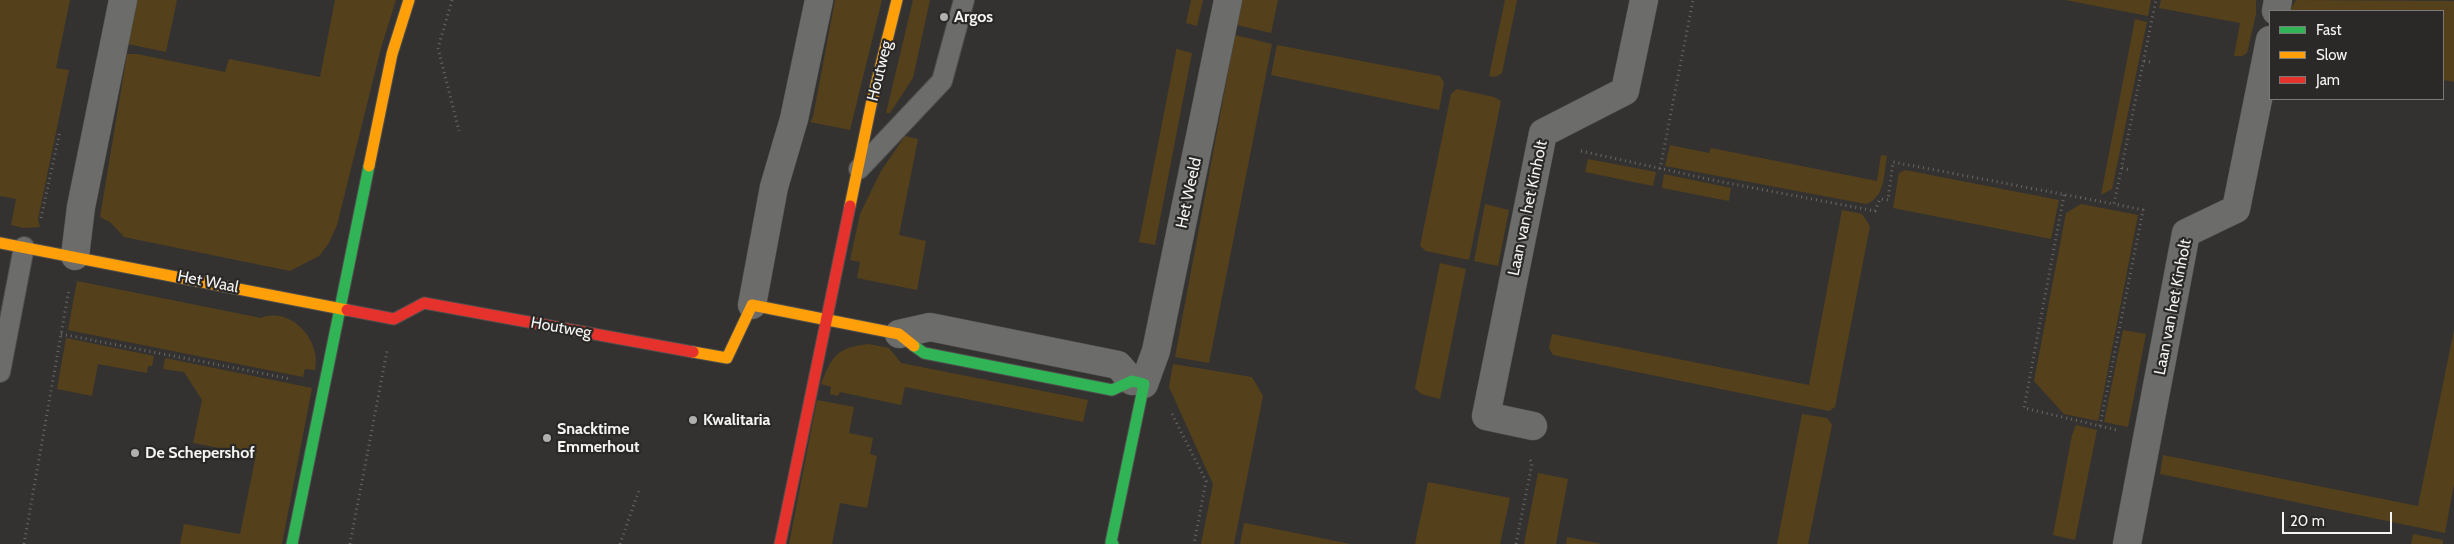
<!DOCTYPE html>
<style>
body{margin:0}
#map{position:relative;width:2454px;height:544px;overflow:hidden;background:#333231;font-family:Cabin,sans-serif}
canvas{display:block}
.legend{position:absolute;left:2269px;top:10px;width:175px;height:90px;box-sizing:border-box;background:#2a2927;border:1px solid #7b7a78;margin:0;padding:6px 9px;list-style:none;font-size:15px;color:#f4f4f2}
.legend li{display:flex;align-items:center;gap:10px;height:25px}
.legend b{width:25px;border:1px solid #7b7a78}
.scale{position:absolute;left:2282px;top:512px;width:110px;height:22px;box-sizing:border-box;border:2px solid #f4f4f2;border-top:0;padding-left:6px;font-size:15px;line-height:18px;white-space:nowrap;color:#f4f4f2;-webkit-text-stroke:4px #2a2927;paint-order:stroke}
</style>
<div id="map">
<canvas width="2454" height="544"></canvas>
<ul class="legend">
<li><b style="height:6px;background:#30b455"></b>Fast</li>
<li><b style="height:6px;background:#ff9f0a"></b>Slow</li>
<li><b style="height:6px;background:#e5322d"></b>Jam</li>
</ul>
<div class="scale">20 m</div>
</div>
<script>
const context = document.querySelector('canvas').getContext('2d');
context.lineJoin = 'round';
function fillPath(path, color) { context.fillStyle = color; context.fill(path, 'evenodd'); }
function trace(path, color, width, dash) { context.strokeStyle = color; context.lineWidth = width; context.lineCap = dash ? 'butt' : 'round'; context.setLineDash(dash || []); context.stroke(path); }
function label(font, color, halo, rows, align = 'center') {
  context.font = font + ' Cabin,sans-serif'; context.lineWidth = 4.5; context.setLineDash([]); context.textBaseline = 'middle'; context.strokeStyle = halo; context.fillStyle = color; for (const [text, x, y, turn = 0] of rows) {
    context.save(); context.translate(x, y); context.rotate((+turn || 0) * Math.PI / 180); context.textAlign = isNaN(turn) ? turn : align; if (halo) context.strokeText(text, 0, 0); context.fillText(text, 0, 0); context.restore();
  }
}
fillPath(new Path2D(`
 M 0,0 L 70,0 L 56,68 L 69,70 L 38,219 L 40,227 L 23,228 L 11,225 L 16,199 L 0,196 Z
 M 137,0 L 177,0 L 166,52 L 128,44 Z
 M 335,0 L 396,0 L 381,48 L 337,225 L 329,243 L 319,256 L 290,271 L 124,237 L 110,222 L 100,217 L 127,54 L 137,54 L 225,72 L 229,59 L 320,77 Z
 M 835,0 L 882,0 L 850,130 L 810,122 L 813,117 Z
 M 913,0 L 930,0 L 913,78 L 890,113 L 886,113 Z
 M 1191,0 L 1203,0 L 1197,26 L 1186,23 Z
 M 1242,0 L 1278,0 L 1271,33 L 1237,25 Z
 M 1505,0 L 1517,0 L 1502,73 C 1498,76 1494,78 1489,76 Z
 M 2065,0 L 2151,0 L 2148,16 Z
 M 2161,0 L 2256,0 L 2256,14 L 2247,53 L 2242,56 L 2234,56 L 2240,23 L 2159,8 Z
 M 2296,0 L 2454,1 L 2454,82 L 2443,80 L 2443,11 L 2289,11 Z
 M 2135,19 L 2147,22 L 2112,189 L 2101,195 Z
 M 1235,35 L 1272,44 L 1209,363 L 1175,357 Z
 M 1277,45 L 1440,76 L 1444,83 L 1439,110 L 1271,75 Z
 M 1177,46 L 1177,49 L 1192,53 L 1155,245 L 1139,242 Z
 M 1457,89 L 1494,97 L 1501,101 L 1469,260 L 1426,251 L 1420,246 L 1451,94 Z
 M 905,136 L 918,139 L 899,235 L 926,241 L 917,290 L 857,278 L 860,262 L 850,260 L 860,214 L 881,171 Z
 M 1670,145 L 1709,153 L 1711,148 L 1877,181 L 1881,155 L 1887,156 C 1884,173 1885,198 1866,204 L 1665,166 Z
 M 1588,159 L 1656,172 L 1653,186 L 1585,172 Z
 M 1905,170 L 2059,200 L 2051,239 L 1893,208 L 1899,173 Z
 M 1664,174 L 1731,188 L 1729,201 L 1662,188 Z
 M 1485,204 L 1509,210 L 1498,266 L 1474,261 Z
 M 2081,204 L 2138,215 L 2098,421 L 2064,414 L 2034,381 L 2066,213 Z
 M 1842,210 L 1862,214 L 1870,226 L 1835,407 L 1829,411 L 1553,355 L 1549,348 L 1552,334 L 1809,385 Z
 M 1440,263 L 1466,269 L 1440,399 L 1421,394 L 1415,388 Z
 M 77,281 L 261,318 C 291,306 322,341 315,370 L 305,369 L 303,377 L 68,330 Z
 M 2123,330 L 2146,334 L 2128,427 L 2104,422 Z
 M 2454,330 L 2454,484 L 2445,533 L 2160,474 L 2163,455 L 2418,506 Z
 M 66,338 L 154,356 L 152,366 L 148,366 L 147,373 L 98,364 L 92,396 L 57,389 Z
 M 869,344 L 889,348 L 901,363 L 1088,400 L 1083,422 L 905,387 L 901,405 L 840,392 L 838,396 L 830,394 L 831,387 L 821,384 C 832,356 837,347 869,344 Z
 M 165,358 L 312,388 L 282,544 L 180,544 L 184,524 L 240,534 L 256,455 L 193,443 L 202,400 L 184,372 L 163,369 Z
 M 1173,364 L 1252,377 L 1263,396 L 1234,544 L 1201,544 L 1213,484 L 1169,387 Z
 M 817,400 L 854,407 L 849,433 L 873,438 L 870,454 L 877,456 L 867,508 L 840,503 L 832,544 L 789,544 Z
 M 1802,414 L 1827,418 L 1832,425 L 1808,544 L 1777,544 Z
 M 2076,425 L 2097,430 L 2075,540 L 2053,535 L 2072,435 Z
 M 1538,473 L 1568,479 L 1556,544 L 1524,544 Z
 M 1428,482 L 1510,498 L 1500,544 L 1415,544 Z
 M 1244,523 L 1245,523 L 1351,544 L 1240,544 Z
 M 2413,534 L 2443,540 L 2443,544 L 2411,544 Z
 M 1567,537 L 1602,544 L 1566,544 Z`), '#54411b');
const lane = new Path2D(`
 M 859,169 L 942,81 L 964,0
 M 0,372 L 24,247`);
const street = new Path2D(`
 M 2276,11 L 2278,0
 M 75,256 L 81,207 L 123,0
 M 752,305 L 774,187 L 794,119 L 819,0
 M 899,334 L 930,327 L 1118,365 L 1132,381
 M 1144,384 L 1156,351 L 1228,0
 M 1533,426 L 1486,416 L 1543,133 L 1625,91 L 1644,0
 M 2127,544 L 2186,233 L 2236,209 L 2270,40`);
const fast = new Path2D(`
 M 914,346 L 924,353 L 1112,390 L 1132,381 L 1144,384 L 1111,542 L 1113,544
 M 292,544 L 369,166`);
const slow = new Path2D(`
 M 369,166 L 392,54 L 409,0
 M 850,206 L 871,105 L 897,0
 M 0,243 L 347,310
 M 693,352 L 727,358 L 752,305 L 899,334 L 914,346`);
const jam = new Path2D(`
 M 347,310 L 394,319 L 424,303 L 693,352
 M 780,544 L 850,206`);
trace(lane, '#4f4e4d', 22);
trace(street, '#4f4e4d', 29);
trace(fast, '#4f4e4d', 13);
trace(slow, '#4f4e4d', 13);
trace(jam, '#4f4e4d', 13);
trace(new Path2D(`
 M 452,0 L 438,48 L 459,131
 M 2144,61 L 2150,62
 M 1581,151 L 1717,181 L 1875,211 L 1880,199 L 1888,200 L 1893,162 L 2114,204 L 2156,0
 M 2122,168 L 2130,170
 M 1660,169 L 1693,0
 M 2064,195 L 2024,408 L 2117,430
 M 41,218 L 60,131
 M 61,334 L 291,379
 M 1172,414 L 1206,481 L 1194,544
 M 2100,426 L 2143,210 L 2114,204
 M 24,544 L 69,289
 M 350,544 L 387,351
 M 620,544 L 639,490
 M 1516,544 L 1532,464 L 1530,459`), '#696867', 3, [1, 4]);
trace(lane, '#6c6c6b', 20);
trace(street, '#6c6c6b', 28);
trace(fast, '#30b455', 11);
trace(slow, '#ff9f0a', 11);
trace(jam, '#e5322d', 11);
for (const [x, y, r, color] of [
 [944,17,5,"#b0b0ae"],
 [693,420,5,"#b0b0ae"],
 [547,438,5,"#b0b0ae"],
 [135,453,5,"#b0b0ae"]
]) { const dot = new Path2D(); dot.arc(x, y, r, 0, 2 * Math.PI); context.fillStyle = color; context.fill(dot); trace(dot, '#2a2927', 2); }
label('bold 16px', '#f4f4f2', '#2a2927', [
 ["Argos",954,17],
 ["Kwalitaria",703,420],
 ["Snacktime",557,429],
 ["Emmerhout",557,447],
 ["De Schepershof",145,453]
], 'left');
label('16px', '#f4f4f2', '#2a2927', [
 ["Houtweg",880,71,-76],
 ["Het Weeld",1189,193,-78],
 ["Laan van het Kinholt",1528,208,-78],
 ["Het Waal",208,282,11],
 ["Laan van het Kinholt",2173,307,-79],
 ["Houtweg",561,328,10]
]);
</script>
